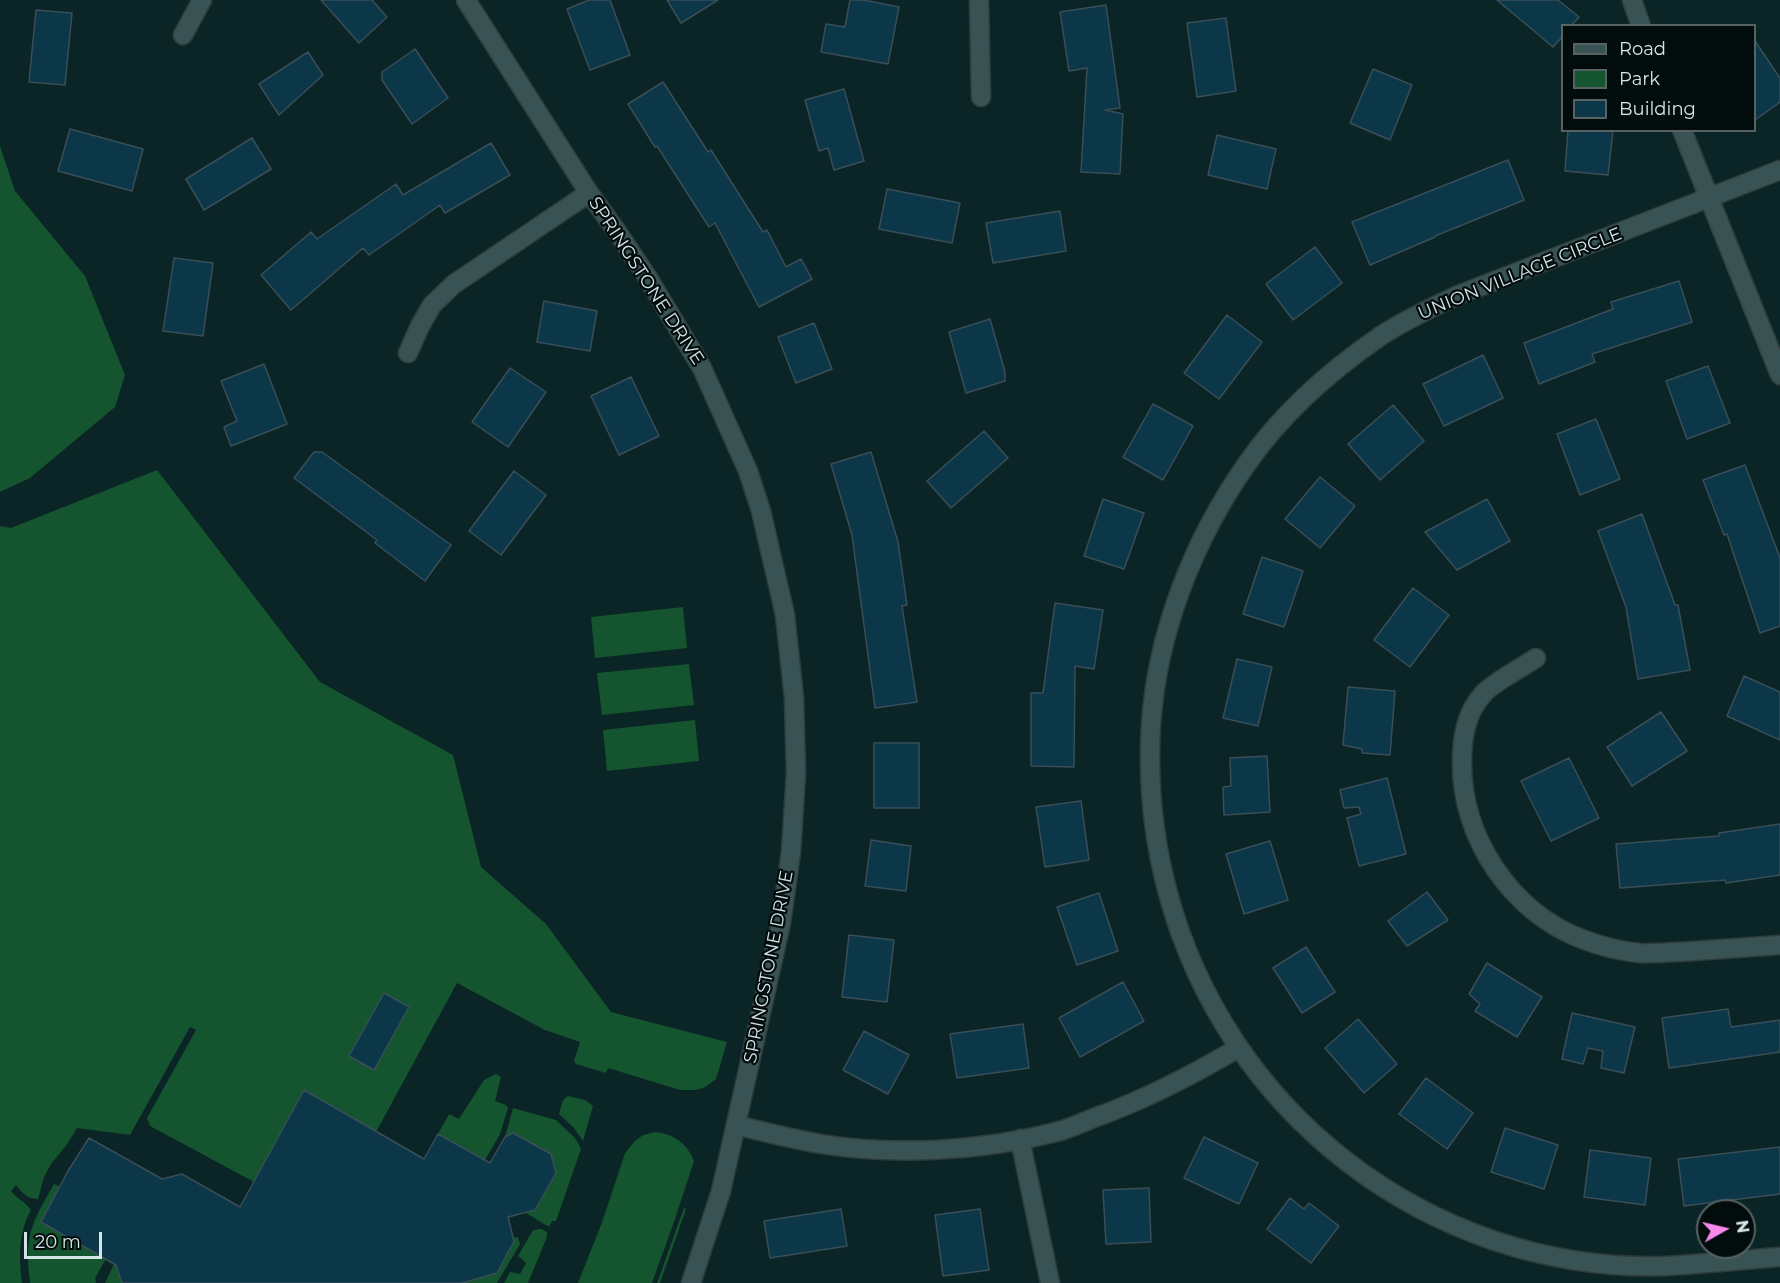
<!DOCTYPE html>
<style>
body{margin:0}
#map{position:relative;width:1780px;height:1283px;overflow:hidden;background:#0b2527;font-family:Montserrat,sans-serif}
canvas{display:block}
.legend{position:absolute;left:1561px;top:24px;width:195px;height:108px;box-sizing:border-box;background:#030c0d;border:2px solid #576263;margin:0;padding:8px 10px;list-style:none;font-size:18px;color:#d4e3e4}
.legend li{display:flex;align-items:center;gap:12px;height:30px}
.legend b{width:30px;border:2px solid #576263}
.north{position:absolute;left:1696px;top:1199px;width:60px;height:60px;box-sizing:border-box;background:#030c0d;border:2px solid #576263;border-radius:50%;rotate:82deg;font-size:16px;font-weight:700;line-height:24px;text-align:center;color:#d4e3e4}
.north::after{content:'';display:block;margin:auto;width:21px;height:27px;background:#f888ea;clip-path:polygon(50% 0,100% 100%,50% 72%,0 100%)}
.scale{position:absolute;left:24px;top:1232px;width:78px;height:27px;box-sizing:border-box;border:3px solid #d4e3e4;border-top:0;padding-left:8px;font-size:18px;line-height:21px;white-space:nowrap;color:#d4e3e4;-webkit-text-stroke:4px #030c0d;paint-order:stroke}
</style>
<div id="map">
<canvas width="1780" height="1283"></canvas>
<ul class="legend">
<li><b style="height:8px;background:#395355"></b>Road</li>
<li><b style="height:16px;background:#14542e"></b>Park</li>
<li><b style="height:16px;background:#0b3748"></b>Building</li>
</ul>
<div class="north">N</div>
<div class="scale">20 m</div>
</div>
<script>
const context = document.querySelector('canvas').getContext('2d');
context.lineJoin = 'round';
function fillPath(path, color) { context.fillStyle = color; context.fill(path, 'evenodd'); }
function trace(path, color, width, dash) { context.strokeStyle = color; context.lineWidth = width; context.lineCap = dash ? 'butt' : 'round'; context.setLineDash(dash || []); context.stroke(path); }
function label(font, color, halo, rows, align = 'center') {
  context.font = font + ' Montserrat,sans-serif'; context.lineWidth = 4.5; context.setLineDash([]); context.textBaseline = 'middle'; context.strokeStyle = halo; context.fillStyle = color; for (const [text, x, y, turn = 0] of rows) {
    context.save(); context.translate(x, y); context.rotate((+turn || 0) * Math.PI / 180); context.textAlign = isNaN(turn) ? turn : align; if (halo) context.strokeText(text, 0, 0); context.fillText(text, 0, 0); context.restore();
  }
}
fillPath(new Path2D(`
 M 0,146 L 15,191 L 85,276 L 125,375 L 115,407 L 30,478 L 0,492 Z
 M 157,470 L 320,682 L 453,755 L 481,867 L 546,924 L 611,1012 L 727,1042 L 716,1079 L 704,1088 L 695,1090 L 680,1090 L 608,1068 L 606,1073 L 576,1064 L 574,1061 L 580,1042 L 545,1030 L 457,983 L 376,1132 L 304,1090 L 254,1182 L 150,1126 L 147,1118 L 196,1030 L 190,1027 L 130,1135 L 77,1128 L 68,1143 L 51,1164 L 44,1177 L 38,1199 C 28,1199 22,1193 16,1185 L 11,1191 C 17,1199 26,1202 31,1210 C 18,1233 19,1258 22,1283 L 0,1283 L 0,526 L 11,528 Z
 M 683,607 L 687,648 L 595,658 L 591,617 Z
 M 689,664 L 694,705 L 602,715 L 597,673 Z
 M 695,720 L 699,761 L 607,771 L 603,730 Z
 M 496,1074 L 501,1077 L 495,1101 L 506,1105 L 508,1108 L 500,1134 L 485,1160 L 438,1134 L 449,1114 L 459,1119 L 484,1080 Z
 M 568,1096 L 585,1100 L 593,1106 L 583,1141 L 574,1128 L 559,1114 L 563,1100 Z
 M 513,1108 L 556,1120 L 575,1138 L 581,1149 L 556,1221 L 552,1221 L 549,1227 L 526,1213 L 535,1210 L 556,1173 L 551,1154 L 513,1134 L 505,1137 Z
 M 655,1132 C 674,1134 687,1143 694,1161 L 675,1219 L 652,1283 L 578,1283 L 601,1225 L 625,1153 L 635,1141 L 643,1135 Z
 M 54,1184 L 60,1187 L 42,1222 L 106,1259 L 95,1278 L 96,1283 L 30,1283 C 24,1236 31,1224 54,1184 Z
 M 684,1208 L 686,1209 L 660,1283 L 657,1283 Z
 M 541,1229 L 547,1232 L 547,1237 L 528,1283 L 504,1283 L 510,1272 L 520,1274 L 526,1263 L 518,1256 L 533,1230 Z
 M 518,1237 L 520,1244 L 497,1283 L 465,1283 L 460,1270 L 477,1279 L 497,1273 L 514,1241 L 513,1238 Z
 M 114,1264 L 116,1265 L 122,1283 L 105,1283 Z`), '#14542e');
const building = new Path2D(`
 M 321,0 L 372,0 L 387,17 L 359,43 Z
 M 589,0 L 610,0 L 630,55 L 590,70 L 567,9 Z
 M 667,0 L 718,0 L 681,23 Z
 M 850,0 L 863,0 L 899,7 L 888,64 L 821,52 L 826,24 L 845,27 Z
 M 1497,0 L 1558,0 L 1579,17 L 1571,26 L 1563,26 L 1563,36 L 1553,47 Z
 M 1106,5 L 1120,108 L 1105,110 L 1123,114 L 1120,174 L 1081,172 L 1087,68 L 1069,71 L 1060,12 Z
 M 36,10 L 72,13 L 65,85 L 29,82 Z
 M 1226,18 L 1236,91 L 1197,97 L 1187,23 Z
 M 1755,41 L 1780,78 L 1780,102 L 1755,120 Z
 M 415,49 L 448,98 L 412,124 L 382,80 L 382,72 Z
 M 308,52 L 323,75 L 279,115 L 259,84 Z
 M 1373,69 L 1412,85 L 1390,140 L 1350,123 Z
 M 663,82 L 708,152 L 711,150 L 763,232 L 767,230 L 786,267 L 801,259 L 812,279 L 759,307 L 715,223 L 709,227 L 657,146 L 655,147 L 628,104 Z
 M 844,89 L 864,161 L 834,170 L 828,148 L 819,151 L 805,100 Z
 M 70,129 L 143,149 L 132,191 L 58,171 Z
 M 1568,130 L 1613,130 L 1608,175 L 1565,171 Z
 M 1217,135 L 1276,149 L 1267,189 L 1208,175 Z
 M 252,138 L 271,169 L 204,210 L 186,179 Z
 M 491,143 L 510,175 L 445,213 L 440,205 L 369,255 L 363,248 L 291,310 L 261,275 L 311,232 L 317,239 L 396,184 L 403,195 Z
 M 1508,160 L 1524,200 L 1435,236 L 1435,237 L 1370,265 L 1352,222 Z
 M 887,189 L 960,203 L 952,243 L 879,229 Z
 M 1060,211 L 1066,251 L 993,263 L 986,223 Z
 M 1315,247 L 1342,283 L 1293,320 L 1266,284 Z
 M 174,258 L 213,263 L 203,336 L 163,331 Z
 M 1679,281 L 1692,322 L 1592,354 L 1595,362 L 1539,384 L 1524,343 L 1613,309 L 1611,302 Z
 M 544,301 L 597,311 L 590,351 L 537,342 Z
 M 1227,315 L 1262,342 L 1219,399 L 1184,373 Z
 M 990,319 L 1005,372 L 1005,381 L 966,393 L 949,332 Z
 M 814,323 L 832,369 L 796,383 L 778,337 Z
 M 1483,355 L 1503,398 L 1444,426 L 1423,384 Z
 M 264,364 L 287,424 L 231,446 L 224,427 L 237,421 L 221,381 Z
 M 1708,366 L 1730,423 L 1687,439 L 1666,381 Z
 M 510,368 L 546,392 L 508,447 L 472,422 Z
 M 631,377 L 659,436 L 619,455 L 591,396 Z
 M 1153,404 L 1193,426 L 1163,480 L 1123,457 Z
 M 1393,405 L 1424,441 L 1380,480 L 1348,444 Z
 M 1596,419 L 1620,479 L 1580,495 L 1557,434 Z
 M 984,431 L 1008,458 L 951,508 L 927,481 Z
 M 314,452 L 322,452 L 451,545 L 425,581 L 375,543 L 377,540 L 294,478 Z
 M 871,452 L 898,542 L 907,605 L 902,606 L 917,702 L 875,708 L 852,535 L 831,464 Z
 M 1745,465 L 1780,558 L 1780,626 L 1760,633 L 1727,534 L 1724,535 L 1703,480 Z
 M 514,471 L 546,495 L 501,555 L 469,531 Z
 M 1320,477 L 1355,506 L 1320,548 L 1285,519 Z
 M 1103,499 L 1144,513 L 1124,569 L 1084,556 Z
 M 1487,499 L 1510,541 L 1457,570 L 1425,532 Z
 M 1642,514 L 1675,605 L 1678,605 L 1690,670 L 1638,679 L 1626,607 L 1598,531 Z
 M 1262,557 L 1303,571 L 1284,627 L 1243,614 Z
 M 1413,588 L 1449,615 L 1410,667 L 1374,640 Z
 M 1055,603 L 1103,610 L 1094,669 L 1075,666 L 1074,767 L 1031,766 L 1031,693 L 1043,693 Z
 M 1237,659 L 1272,667 L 1258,726 L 1223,718 Z
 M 1744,676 L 1780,692 L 1780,740 L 1727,716 Z
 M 1348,687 L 1395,691 L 1390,755 L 1362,753 L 1362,749 L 1343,745 Z
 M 1661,712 L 1687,751 L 1632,786 L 1607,747 Z
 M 874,743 L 919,743 L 919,808 L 874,808 Z
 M 1267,756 L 1270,812 L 1224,815 L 1223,787 L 1231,786 L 1230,758 Z
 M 1569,758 L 1599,818 L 1551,841 L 1521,781 Z
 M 1387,778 L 1406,854 L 1359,866 L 1347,818 L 1361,814 L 1359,807 L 1344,808 L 1340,790 Z
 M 1081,801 L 1089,860 L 1045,867 L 1036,807 Z
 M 1780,824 L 1780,875 L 1726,883 L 1725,880 L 1620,888 L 1616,844 L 1719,836 L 1719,833 Z
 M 871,840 L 911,846 L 906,891 L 865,886 Z
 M 1270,841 L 1288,900 L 1244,914 L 1226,854 Z
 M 1427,892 L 1448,920 L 1407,946 L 1388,921 Z
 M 1099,893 L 1118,951 L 1077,965 L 1057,907 Z
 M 849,935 L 894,940 L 887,1002 L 842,997 Z
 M 1306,947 L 1335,992 L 1302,1013 L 1273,968 Z
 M 1487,963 L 1542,997 L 1517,1037 L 1475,1011 L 1480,1004 L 1469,994 Z
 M 1123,982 L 1144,1021 L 1080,1057 L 1059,1018 Z
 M 384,993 L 409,1007 L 374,1070 L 349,1056 Z
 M 1728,1009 L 1731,1027 L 1780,1020 L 1780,1052 L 1669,1068 L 1662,1018 Z
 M 1572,1013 L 1635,1027 L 1624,1073 L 1601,1068 L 1603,1051 L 1588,1048 L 1583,1064 L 1562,1059 Z
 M 1358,1019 L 1397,1064 L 1364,1093 L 1325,1048 Z
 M 1023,1024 L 1029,1068 L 957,1078 L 950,1034 Z
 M 864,1031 L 909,1055 L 888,1094 L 843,1070 Z
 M 1426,1078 L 1473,1113 L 1447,1149 L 1399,1114 Z
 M 304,1090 L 424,1159 L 438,1134 L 490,1163 L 505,1137 L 513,1133 L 551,1154 L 556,1173 L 535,1210 L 508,1217 L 514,1241 L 497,1273 L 462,1283 L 122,1283 L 116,1265 L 41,1222 L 68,1171 L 89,1138 L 162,1179 L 182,1174 L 240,1207 Z
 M 1505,1128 L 1558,1145 L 1544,1189 L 1491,1172 Z
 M 1204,1137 L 1258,1163 L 1239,1204 L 1184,1178 Z
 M 1780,1147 L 1780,1194 L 1684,1206 L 1678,1159 Z
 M 1590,1150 L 1651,1158 L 1645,1205 L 1584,1197 Z
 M 1149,1188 L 1151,1242 L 1106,1244 L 1103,1190 Z
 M 1290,1198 L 1304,1209 L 1309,1203 L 1339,1226 L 1311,1263 L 1267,1229 Z
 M 841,1209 L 847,1246 L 770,1258 L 764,1221 Z
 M 980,1209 L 989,1270 L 943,1276 L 935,1215 Z`);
fillPath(building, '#0b3748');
trace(building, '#394e58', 1.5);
const minor = new Path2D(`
 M 466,0 L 589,193 L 618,233 L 648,278 L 702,368 L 748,471 L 761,511 L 785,615 L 794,698 L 796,773 L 791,852 L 781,923 L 721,1191 L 691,1283
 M 979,0 L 981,97
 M 1632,0 L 1641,26
 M 183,35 L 202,0
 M 1682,130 L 1780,375
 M 1780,170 L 1456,296 C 1431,308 1405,320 1382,335 C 1331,370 1281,414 1246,465 C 1193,541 1157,633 1151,725 C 1137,957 1275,1166 1495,1241 C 1549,1259 1609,1268 1667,1266 C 1704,1264 1742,1260 1780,1257
 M 408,353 L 420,326 L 432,305 L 454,284 L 589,193
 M 1536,658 C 1523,667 1492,683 1483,694 C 1466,713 1462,737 1462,762 C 1461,837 1511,912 1582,939 C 1600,946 1620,951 1639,953 C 1657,954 1676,952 1694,951 C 1722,949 1751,947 1780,945
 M 736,1125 C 764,1132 792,1139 821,1144 C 895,1156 983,1151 1056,1132 C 1068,1129 1079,1124 1091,1119 C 1142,1101 1191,1076 1238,1048
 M 1020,1139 L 1050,1283`);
trace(minor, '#2f3d3f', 21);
trace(minor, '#395355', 18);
label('18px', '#d4e3e4', '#030c0d', [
 ["UNION VILLAGE CIRCLE",1520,274,-22],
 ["SPRINGSTONE DRIVE",646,281,57],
 ["SPRINGSTONE DRIVE",769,967,-79]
]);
</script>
